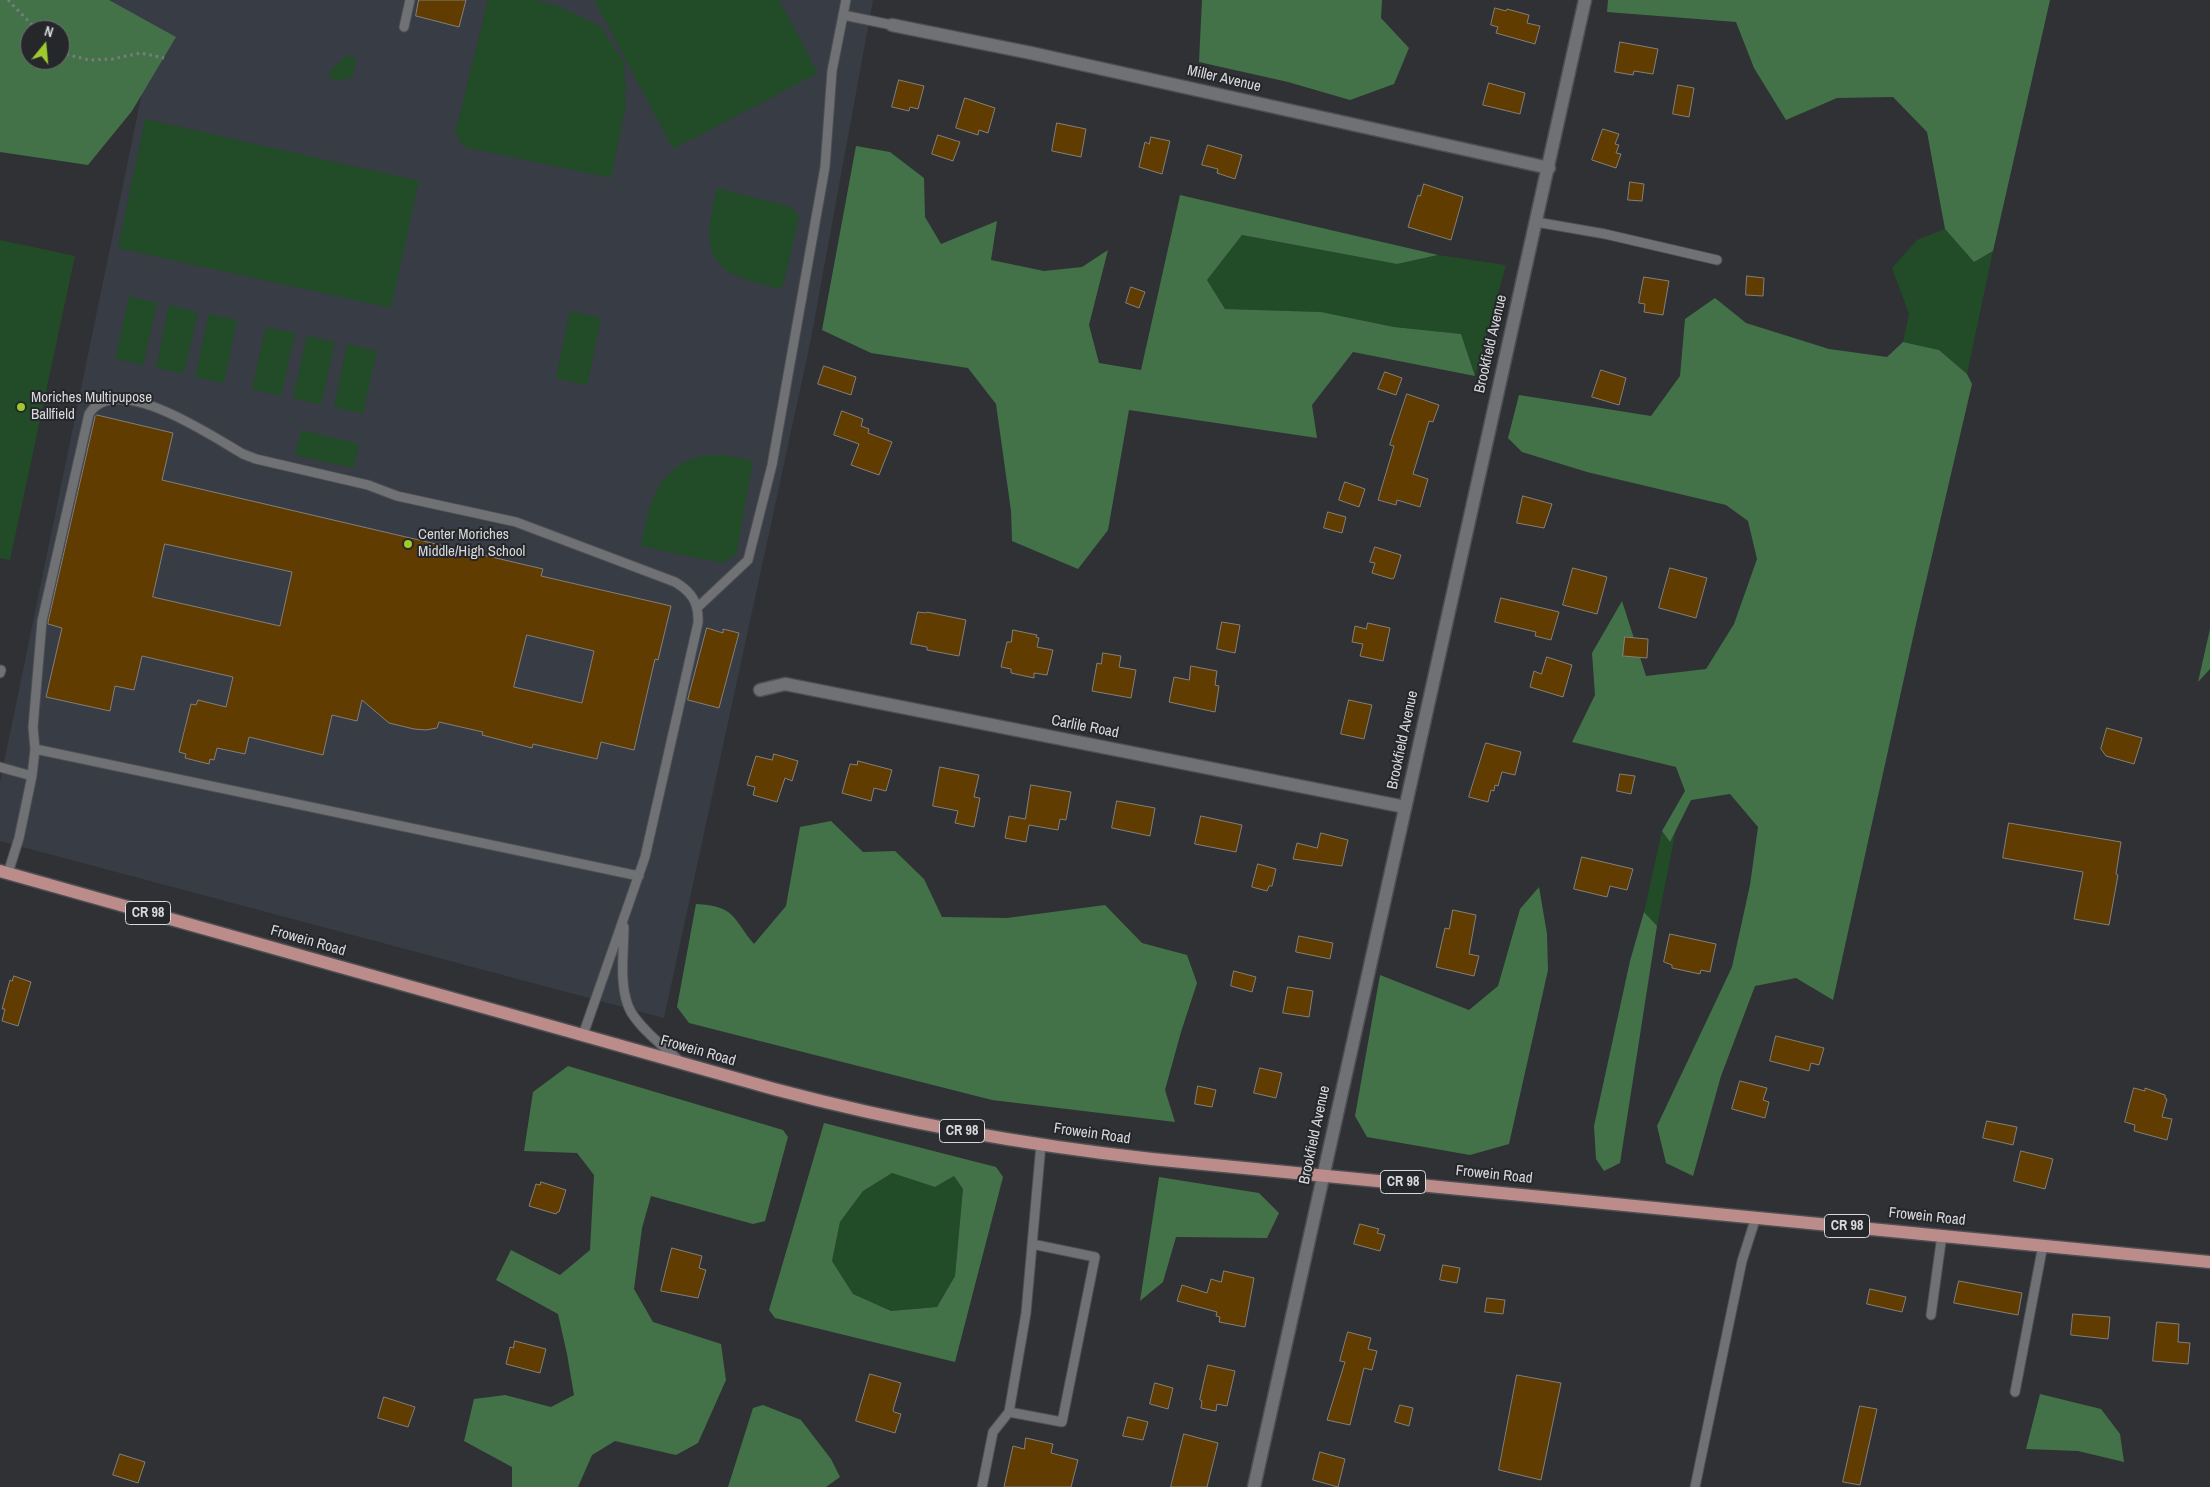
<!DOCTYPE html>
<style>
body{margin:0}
#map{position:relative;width:2210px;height:1487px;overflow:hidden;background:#2f3135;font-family:"Archivo Narrow",sans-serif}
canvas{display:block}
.north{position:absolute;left:20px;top:20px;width:50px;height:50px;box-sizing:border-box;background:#26272b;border:1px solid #6d6e72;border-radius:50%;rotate:17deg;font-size:14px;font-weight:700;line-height:20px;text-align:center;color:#d8d9dc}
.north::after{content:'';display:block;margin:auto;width:18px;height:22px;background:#9fca2d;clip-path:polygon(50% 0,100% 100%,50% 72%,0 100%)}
</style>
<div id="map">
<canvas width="2210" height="1487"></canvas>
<div class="north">N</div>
</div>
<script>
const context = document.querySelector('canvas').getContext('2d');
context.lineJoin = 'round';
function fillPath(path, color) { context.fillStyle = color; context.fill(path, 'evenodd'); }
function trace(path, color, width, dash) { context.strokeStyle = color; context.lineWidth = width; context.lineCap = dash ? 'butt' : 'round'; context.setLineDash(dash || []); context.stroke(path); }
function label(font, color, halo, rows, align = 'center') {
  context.font = font + ' "Archivo Narrow",sans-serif'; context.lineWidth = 4; context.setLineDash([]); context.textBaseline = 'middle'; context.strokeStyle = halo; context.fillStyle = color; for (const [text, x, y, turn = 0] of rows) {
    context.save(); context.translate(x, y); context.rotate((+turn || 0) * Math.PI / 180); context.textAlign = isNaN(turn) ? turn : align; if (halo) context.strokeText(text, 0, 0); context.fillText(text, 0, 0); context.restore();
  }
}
fillPath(new Path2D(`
 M 50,0 L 873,0 L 810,344 L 664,1018 L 0,841 L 0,782 L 151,49 Z`), '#383c45');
fillPath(new Path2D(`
 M 488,0 L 535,0 L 558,6 L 600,26 L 624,62 L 626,105 L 611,178 L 464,147 L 455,133 Z
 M 594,0 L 779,0 L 818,73 L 673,149 Z
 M 347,55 L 353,57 L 356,61 L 353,77 L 337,81 L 330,78 L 329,72 Z
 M 145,119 L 419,181 L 391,308 L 118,248 Z
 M 717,188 L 791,207 L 799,217 L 782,289 C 711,273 699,261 717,188 Z
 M 1945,229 L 1974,262 L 1993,251 L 1967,374 L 1939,350 L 1903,342 L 1909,314 L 1892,268 L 1917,240 Z
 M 1242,235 L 1397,264 L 1438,255 L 1506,265 L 1475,376 L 1461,334 L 1394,327 L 1321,312 L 1225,309 L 1207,280 Z
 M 0,240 L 75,256 L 10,560 L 0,558 Z
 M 129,296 L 157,303 L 143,365 L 115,359 Z
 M 169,305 L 198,312 L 184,374 L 156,368 Z
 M 570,311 L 601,318 L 587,385 L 556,378 Z
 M 209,314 L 237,320 L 224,383 L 195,377 Z
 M 266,327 L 295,333 L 281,396 L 252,389 Z
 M 307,336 L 335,342 L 321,405 L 293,398 Z
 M 347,344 L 377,351 L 363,414 L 334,407 Z
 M 301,430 L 359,444 L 354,468 L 295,455 Z
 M 725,455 L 753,461 L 736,555 L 722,563 L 641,546 C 648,508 655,470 698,457 C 706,455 716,455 725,455 Z
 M 1676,829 L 1657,926 L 1644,912 L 1662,831 L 1670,842 Z
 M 892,1173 L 935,1187 L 954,1176 L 963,1189 L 955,1276 L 937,1307 L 891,1311 L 853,1294 L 832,1261 L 840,1222 L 863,1191 Z`), '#224b28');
fillPath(new Path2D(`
 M 0,0 L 109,0 L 176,37 L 132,111 L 88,165 L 0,152 ZM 30,30 L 60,30 L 60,60 L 30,60 Z
 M 1202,0 L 1382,0 L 1381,18 L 1409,48 L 1394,84 L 1350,100 L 1288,82 L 1199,62 Z
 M 1608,0 L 2050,0 L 1993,251 L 1974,262 L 1945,229 L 1927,132 L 1893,97 L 1837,98 L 1786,120 L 1754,68 L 1736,22 L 1607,12 Z
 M 856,146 L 890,152 L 924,178 L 925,217 L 941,244 L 997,221 L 991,260 L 1044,271 L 1082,267 L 1108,250 L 1089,325 L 1099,363 L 1141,370 L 1180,195 L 1438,255 L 1397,264 L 1242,235 L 1207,280 L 1225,309 L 1321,312 L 1394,327 L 1461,334 L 1475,376 L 1353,352 L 1312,405 L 1317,438 L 1129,410 L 1108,530 L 1078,569 L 1012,541 L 1011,511 L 996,404 L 968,368 L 871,353 L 822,330 Z
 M 1715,298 L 1746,323 L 1829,349 L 1887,357 L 1903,342 L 1939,350 L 1967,374 L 1972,384 L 1916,624 L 1833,1000 L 1796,978 L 1755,986 L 1721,1076 L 1693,1176 L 1666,1163 L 1657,1126 L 1732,967 L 1750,885 L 1758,827 L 1730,794 L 1691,800 L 1670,842 L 1662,831 L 1685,791 L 1676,767 L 1572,742 L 1595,695 L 1592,653 L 1622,601 L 1646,676 L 1706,669 L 1734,624 L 1757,559 L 1748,521 L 1726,505 L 1587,472 L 1522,452 L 1508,438 L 1519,395 L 1651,416 L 1680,376 L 1685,319 Z
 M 2210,629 L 2210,669 L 2198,682 Z
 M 831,821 L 863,852 L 895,851 L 924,879 L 942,917 L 1007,918 L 1105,905 L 1142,943 L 1187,955 L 1197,983 L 1181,1032 L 1165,1090 L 1175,1122 L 992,1100 L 689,1023 L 677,1007 L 696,904 C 736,906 732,918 754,944 L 786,906 L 800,827 Z
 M 1539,887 L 1547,934 L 1548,970 L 1509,1144 L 1470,1155 L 1367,1137 L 1355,1116 L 1380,975 L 1469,1010 L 1498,986 L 1520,909 Z
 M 1644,912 L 1657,926 L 1620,1163 L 1604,1171 L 1596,1159 L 1594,1126 L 1630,961 Z
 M 568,1066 L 783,1130 L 788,1137 L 765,1221 L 753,1224 L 651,1196 L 642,1228 L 634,1289 L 653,1322 L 721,1344 L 726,1380 L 698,1443 L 676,1455 L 615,1441 L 592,1455 L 578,1487 L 512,1487 L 512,1467 L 464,1441 L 474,1399 L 505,1395 L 551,1407 L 574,1395 L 567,1354 L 558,1314 L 496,1280 L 511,1250 L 560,1275 L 590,1250 L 594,1175 L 577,1153 L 524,1151 L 533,1092 Z
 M 824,1123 L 996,1167 L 1003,1177 L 955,1362 L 775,1318 L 769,1310 ZM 892,1173 L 935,1187 L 954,1176 L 963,1189 L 955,1276 L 937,1307 L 891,1311 L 853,1294 L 832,1261 L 840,1222 L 863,1191 Z
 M 1159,1177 L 1259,1193 L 1279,1213 L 1267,1238 L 1176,1237 L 1163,1282 L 1140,1301 Z
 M 2040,1394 L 2101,1409 L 2120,1434 L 2124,1462 L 2078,1451 L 2026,1449 Z
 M 763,1405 L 801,1420 L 831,1459 L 840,1477 L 826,1487 L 728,1487 L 753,1408 Z`), '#437249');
const building = new Path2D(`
 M 419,0 L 466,0 L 459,27 L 416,16 Z
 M 1495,8 L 1506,11 L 1507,9 L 1529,15 L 1527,23 L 1540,26 L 1535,44 L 1496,33 L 1498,27 L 1491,25 Z
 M 1620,42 L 1658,49 L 1653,74 L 1634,71 L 1633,75 L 1615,72 Z
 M 899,80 L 924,86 L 918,109 L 910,107 L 909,111 L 892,107 Z
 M 1489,83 L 1525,93 L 1520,114 L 1483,105 Z
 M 1678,85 L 1694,88 L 1689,117 L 1673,114 Z
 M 965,98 L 995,108 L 988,133 L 979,130 L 978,135 L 956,128 Z
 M 1057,123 L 1086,129 L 1081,157 L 1052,151 Z
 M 1603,129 L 1619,134 L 1615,144 L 1619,145 L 1616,153 L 1621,154 L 1616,168 L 1592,160 Z
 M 938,135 L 960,142 L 953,161 L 932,154 Z
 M 1151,137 L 1170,141 L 1162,174 L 1139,167 L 1145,142 L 1149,144 Z
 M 1208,145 L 1242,155 L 1235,179 L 1217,173 L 1218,169 L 1202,165 Z
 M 1630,182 L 1644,184 L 1642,201 L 1628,200 Z
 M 1424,184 L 1463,197 L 1451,240 L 1408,227 L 1418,195 L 1420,196 Z
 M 1747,276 L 1764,278 L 1763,296 L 1746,295 Z
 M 1644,277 L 1669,281 L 1663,315 L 1644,312 L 1645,304 L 1639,303 Z
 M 1131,287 L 1145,292 L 1139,308 L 1126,303 Z
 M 824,366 L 856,377 L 851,395 L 818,384 Z
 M 1601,370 L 1626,378 L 1619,405 L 1592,397 Z
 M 1385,372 L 1402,378 L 1396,395 L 1378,389 Z
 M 1407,394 L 1439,405 L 1433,422 L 1429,421 L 1413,474 L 1428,479 L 1420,507 L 1397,500 L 1396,505 L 1378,500 L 1394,446 L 1390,445 Z
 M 842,411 L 863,419 L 861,426 L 869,429 L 868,433 L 892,442 L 879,475 L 851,465 L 859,444 L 834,435 Z
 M 97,415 L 173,433 L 162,480 L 543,569 L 541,576 L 671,606 L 658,660 L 655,659 L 634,750 L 601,742 L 597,759 L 533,744 L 532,748 L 482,735 L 483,732 L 439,722 L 437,728 L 426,730 L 414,729 L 389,723 L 362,700 L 357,721 L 332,715 L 323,755 L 249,737 L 245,754 L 217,748 L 214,760 L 210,759 L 209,764 L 185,758 L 186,754 L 179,752 L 191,704 L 196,705 L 198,700 L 226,707 L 233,677 L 142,656 L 134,690 L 115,686 L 110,711 L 46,697 L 62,628 L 48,624 L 48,622 L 95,417 ZM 165,544 L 292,572 L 280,626 L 153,597 ZM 527,635 L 594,651 L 582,703 L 514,687 Z
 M 1345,482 L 1365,489 L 1359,507 L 1339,500 Z
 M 1523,496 L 1552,504 L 1544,528 L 1517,523 Z
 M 1328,512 L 1346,517 L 1342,533 L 1324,528 Z
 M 1375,547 L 1401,555 L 1394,578 L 1392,579 L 1372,573 L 1375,563 L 1370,562 Z
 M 1573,568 L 1607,577 L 1597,614 L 1563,605 Z
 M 1670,568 L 1707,578 L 1696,618 L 1659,608 Z
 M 1501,598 L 1559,612 L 1551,640 L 1535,636 L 1536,632 L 1495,622 Z
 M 918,612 L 926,613 L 927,612 L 966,620 L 959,656 L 927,650 L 927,647 L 911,644 Z
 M 1222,622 L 1240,625 L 1235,653 L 1217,649 Z
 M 1368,623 L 1390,628 L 1383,661 L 1360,656 L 1363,644 L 1352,642 L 1355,626 L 1366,629 Z
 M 707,628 L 723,633 L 723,629 L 739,633 L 719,708 L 688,700 Z
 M 1013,630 L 1037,635 L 1036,637 L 1039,638 L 1037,647 L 1053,650 L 1047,675 L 1034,673 L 1034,678 L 1011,673 L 1011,669 L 1001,667 L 1007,642 L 1011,642 Z
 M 1625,637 L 1648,639 L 1647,658 L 1623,656 Z
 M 1103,653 L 1121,656 L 1119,667 L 1136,670 L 1131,698 L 1092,691 L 1097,663 L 1101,664 Z
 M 1547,657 L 1572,665 L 1563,697 L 1530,687 L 1534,671 L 1541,674 Z
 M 1191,666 L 1217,671 L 1215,685 L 1219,686 L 1215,712 L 1169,702 L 1174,677 L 1189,680 Z
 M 1349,700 L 1372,705 L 1364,739 L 1341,734 Z
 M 2107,728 L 2142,738 L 2134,764 L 2106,756 L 2101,749 Z
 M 1486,743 L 1521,752 L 1515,775 L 1502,772 L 1498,786 L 1495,785 L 1494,791 L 1491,790 L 1488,802 L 1469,797 Z
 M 774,754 L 798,761 L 792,781 L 785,778 L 777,802 L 753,795 L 755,787 L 747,785 L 756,756 L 772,760 Z
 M 858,761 L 892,770 L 886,791 L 874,788 L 871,801 L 842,793 L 850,764 L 857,765 Z
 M 940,767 L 979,775 L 974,797 L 980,798 L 974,827 L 955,823 L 958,811 L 933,806 Z
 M 1620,774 L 1635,776 L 1631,794 L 1617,791 Z
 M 1031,785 L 1071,792 L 1066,820 L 1060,819 L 1058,830 L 1029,825 L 1026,842 L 1005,838 L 1009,816 L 1025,819 Z
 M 1117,801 L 1155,808 L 1150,836 L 1112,828 Z
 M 1201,816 L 1242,825 L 1236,852 L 1195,844 Z
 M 2009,823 L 2121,842 L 2116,874 L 2118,875 L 2109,925 L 2074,919 L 2083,872 L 2003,858 Z
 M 1321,833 L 1348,840 L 1342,866 L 1293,859 L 1297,843 L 1317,848 Z
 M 1582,857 L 1633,869 L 1627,890 L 1610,886 L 1607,897 L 1574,889 Z
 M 1258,864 L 1276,869 L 1272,886 L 1269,886 L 1267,891 L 1252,887 Z
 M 1453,910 L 1476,915 L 1469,954 L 1479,956 L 1474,976 L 1436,967 L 1445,928 L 1449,929 Z
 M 1670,934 L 1716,944 L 1710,972 L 1701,970 L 1700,974 L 1672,968 L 1672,965 L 1664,962 Z
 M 1299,936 L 1333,943 L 1330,959 L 1296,952 Z
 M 1234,971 L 1256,977 L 1252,992 L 1231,986 Z
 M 14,976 L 31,982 L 18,1026 L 2,1021 L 5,1009 L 2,1009 L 10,980 L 12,981 Z
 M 1288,987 L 1313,991 L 1309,1017 L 1283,1013 Z
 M 1776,1036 L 1824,1048 L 1819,1065 L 1811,1063 L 1809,1071 L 1770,1061 Z
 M 1260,1068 L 1282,1073 L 1276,1098 L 1254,1093 Z
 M 1740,1081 L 1767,1088 L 1763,1100 L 1769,1102 L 1765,1118 L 1732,1109 Z
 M 1198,1086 L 1216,1090 L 1212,1107 L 1195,1104 Z
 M 2134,1088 L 2145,1091 L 2145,1088 L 2165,1095 L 2165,1098 L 2167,1099 L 2162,1117 L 2172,1119 L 2167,1140 L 2134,1131 L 2135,1125 L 2125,1122 Z
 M 1987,1121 L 2017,1127 L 2013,1145 L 1983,1138 Z
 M 2021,1151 L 2053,1159 L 2045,1189 L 2014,1181 Z
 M 541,1182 L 566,1190 L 559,1212 L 557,1212 L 556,1214 L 529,1206 L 536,1184 L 540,1185 Z
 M 1360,1224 L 1379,1229 L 1377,1233 L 1385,1235 L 1380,1251 L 1354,1244 Z
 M 672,1248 L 702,1256 L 699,1268 L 706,1270 L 698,1298 L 661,1291 Z
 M 1443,1265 L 1460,1268 L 1457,1283 L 1440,1280 Z
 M 1224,1271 L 1254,1278 L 1245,1327 L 1219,1322 L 1220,1317 L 1216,1316 L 1217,1312 L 1177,1301 L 1182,1285 L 1207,1293 L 1211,1279 L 1221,1282 Z
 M 1959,1281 L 2022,1293 L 2018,1315 L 1954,1303 Z
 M 1870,1289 L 1906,1297 L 1902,1312 L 1867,1304 Z
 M 1487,1298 L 1505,1300 L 1503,1314 L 1485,1312 Z
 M 2073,1314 L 2110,1317 L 2108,1339 L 2071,1335 Z
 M 2157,1322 L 2179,1324 L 2178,1342 L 2190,1343 L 2188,1364 L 2153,1361 Z
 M 1348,1332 L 1371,1338 L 1368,1349 L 1377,1351 L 1372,1370 L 1364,1368 L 1350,1425 L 1327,1420 L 1345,1362 L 1340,1361 Z
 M 515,1341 L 546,1349 L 540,1373 L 506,1364 L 510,1347 L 513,1348 Z
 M 1208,1365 L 1235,1371 L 1227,1406 L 1217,1404 L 1216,1411 L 1201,1408 L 1202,1401 L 1200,1400 Z
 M 870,1374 L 901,1383 L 893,1410 L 894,1412 L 901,1414 L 895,1433 L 856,1421 Z
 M 1517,1375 L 1561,1383 L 1541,1480 L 1499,1470 Z
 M 1155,1383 L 1173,1388 L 1168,1409 L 1150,1404 Z
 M 384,1397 L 415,1407 L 408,1427 L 378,1418 Z
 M 1400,1405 L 1413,1408 L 1409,1426 L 1395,1422 Z
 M 1860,1406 L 1877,1409 L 1860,1485 L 1843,1482 Z
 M 1128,1417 L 1148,1422 L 1143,1440 L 1123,1436 Z
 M 1184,1434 L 1218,1443 L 1207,1487 L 1171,1487 Z
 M 1026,1438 L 1053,1444 L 1051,1453 L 1078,1460 L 1071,1487 L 1004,1487 L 1013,1446 L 1024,1449 Z
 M 1320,1452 L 1345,1459 L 1338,1487 L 1313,1480 Z
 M 120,1454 L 145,1462 L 138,1483 L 113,1475 Z`);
fillPath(building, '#603c01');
trace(building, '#827f7b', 1);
const service = new Path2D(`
 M 843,15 L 892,25
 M 404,27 L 410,0
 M 1536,222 L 1605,234 L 1717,260
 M 698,607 L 748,560 L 772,465 L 825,167 L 832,71 L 846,0
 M 0,673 L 1,670
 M 35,749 L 639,876
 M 0,767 L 32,776
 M 8,873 L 19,838 L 32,776 L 35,749 L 33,727 L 42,621 L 89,414 C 116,370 213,437 243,454 L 256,459 L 368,485 L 397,496 L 516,522 L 675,582 C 692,592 699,603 698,623 L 645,857 L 583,1035
 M 624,927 C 624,953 618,988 631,1012 C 643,1031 664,1047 681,1062
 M 1032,1244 L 1095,1257 L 1062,1422 L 1009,1412 L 1026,1313 L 1041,1144
 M 1931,1315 L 1942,1235
 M 2015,1392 L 2043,1245
 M 982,1487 L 993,1432 L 1009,1412
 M 1695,1487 L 1742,1261 L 1756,1217`);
const minor = new Path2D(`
 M 892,25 L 1031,53 L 1549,168
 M 760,690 L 785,684 L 1405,807`);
const secondary = new Path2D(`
 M 1254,1487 L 1585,0`);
const primary = new Path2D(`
 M 0,871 L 774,1089 C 898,1122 1025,1145 1152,1159 L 2210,1262`);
trace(service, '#4e4f52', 11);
trace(minor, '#4e4f52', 15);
trace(secondary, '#4e4f52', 15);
trace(primary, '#4e4f52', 15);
trace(new Path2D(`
 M 8,0 L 37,30
 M 60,53 L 89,60 L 112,59 L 141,53 L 164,58`), '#7b7c80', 3, [2.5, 4]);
trace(service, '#6f7175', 9);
trace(minor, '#6f7175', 12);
trace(secondary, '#6f7175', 12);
trace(primary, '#bc8c8b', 12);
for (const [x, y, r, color] of [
 [21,407,5,"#9fca2d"],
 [408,544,5,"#9fca2d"]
]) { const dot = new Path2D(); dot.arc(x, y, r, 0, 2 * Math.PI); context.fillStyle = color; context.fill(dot); trace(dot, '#26272b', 2); }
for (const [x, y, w] of [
 [148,913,45],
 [962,1131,45],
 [1403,1182,45],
 [1847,1226,45]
]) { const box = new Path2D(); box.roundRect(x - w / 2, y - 11.5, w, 23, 4); context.fillStyle = '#26272b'; context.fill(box); trace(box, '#d8d9dc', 1); }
label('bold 14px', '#d8d9dc', null, [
 ["CR 98",148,913],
 ["CR 98",962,1131],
 ["CR 98",1403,1182],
 ["CR 98",1847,1226]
]);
label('15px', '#d8d9dc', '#26272b', [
 ["Miller Avenue",1224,79,13],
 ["Brookfield Avenue",1491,344,-77],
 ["Carlile Road",1085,727,11],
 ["Brookfield Avenue",1403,740,-78],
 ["Frowein Road",308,941,16],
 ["Frowein Road",698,1051,16],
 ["Frowein Road",1092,1134,8],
 ["Brookfield Avenue",1315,1135,-78],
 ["Frowein Road",1494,1175,6],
 ["Frowein Road",1927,1217,6]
]);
label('15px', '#d8d9dc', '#26272b', [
 ["Moriches Multipupose",31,398],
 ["Ballfield",31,415],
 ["Center Moriches",418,535],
 ["Middle/High School",418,552]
], 'left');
</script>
